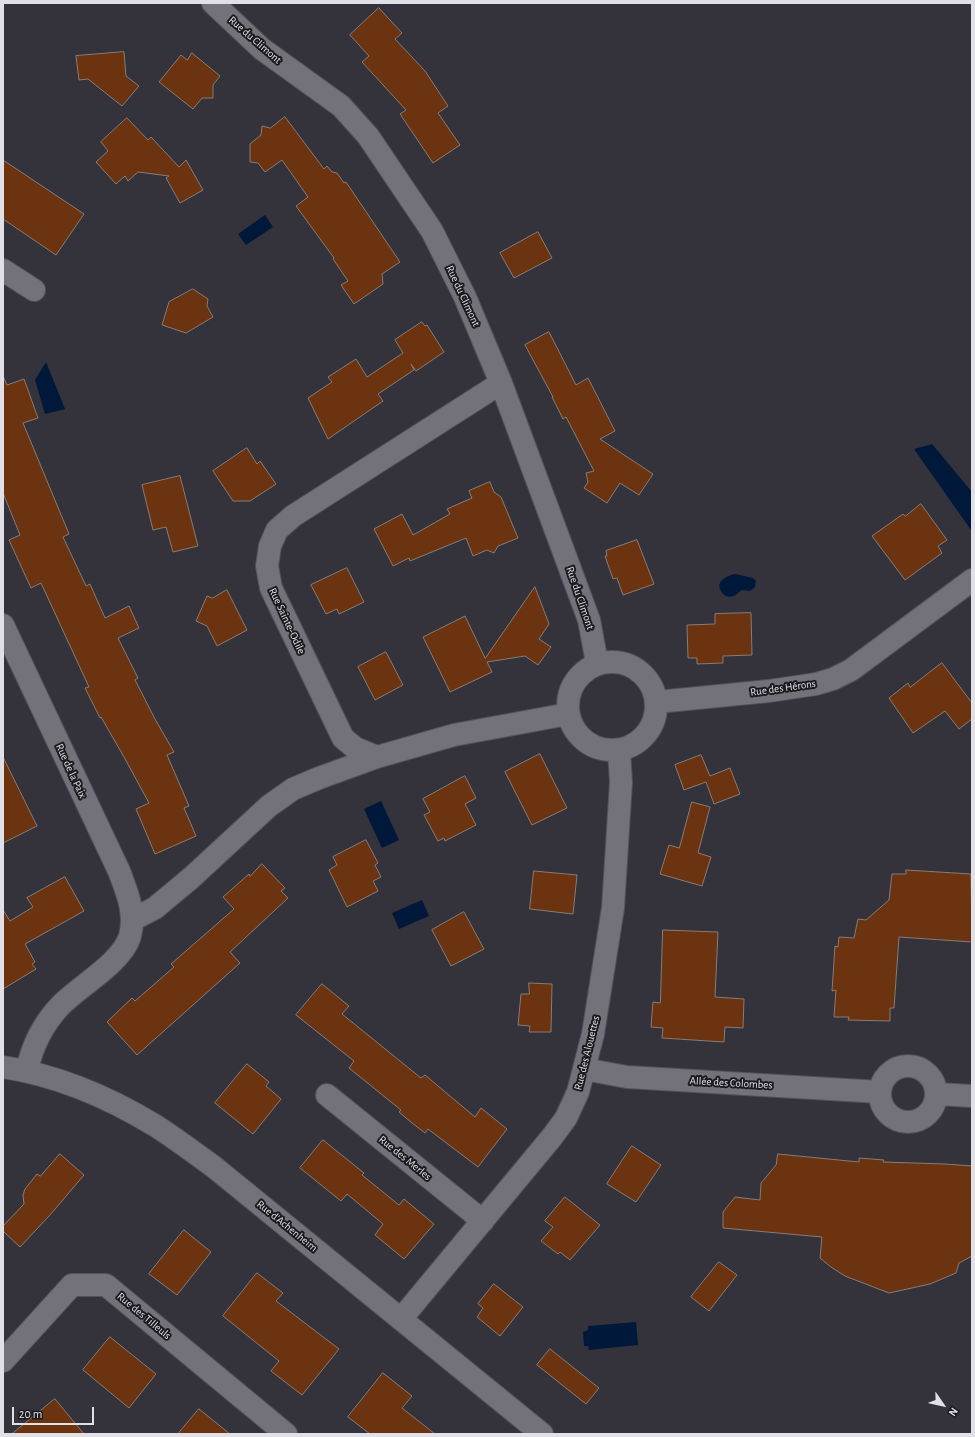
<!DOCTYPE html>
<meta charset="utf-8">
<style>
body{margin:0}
#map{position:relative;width:975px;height:1437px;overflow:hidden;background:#34323b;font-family:"Alegreya Sans",sans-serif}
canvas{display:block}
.frame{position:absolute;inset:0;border:4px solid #e1e0e6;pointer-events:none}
.north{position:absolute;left:923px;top:1385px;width:40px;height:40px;-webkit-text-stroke:3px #1b1b1f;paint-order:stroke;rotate:124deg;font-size:11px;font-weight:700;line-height:16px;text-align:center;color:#e1e0e6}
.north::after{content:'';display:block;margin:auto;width:14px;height:18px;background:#e1e0e6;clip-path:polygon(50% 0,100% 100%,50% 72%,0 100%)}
.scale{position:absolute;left:12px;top:1407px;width:82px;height:18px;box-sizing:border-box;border:2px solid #e1e0e6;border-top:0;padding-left:5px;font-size:12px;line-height:14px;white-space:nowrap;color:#e1e0e6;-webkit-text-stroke:3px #1b1b1f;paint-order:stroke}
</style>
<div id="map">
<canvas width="975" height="1437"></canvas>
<div class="frame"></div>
<div class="north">N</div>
<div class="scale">20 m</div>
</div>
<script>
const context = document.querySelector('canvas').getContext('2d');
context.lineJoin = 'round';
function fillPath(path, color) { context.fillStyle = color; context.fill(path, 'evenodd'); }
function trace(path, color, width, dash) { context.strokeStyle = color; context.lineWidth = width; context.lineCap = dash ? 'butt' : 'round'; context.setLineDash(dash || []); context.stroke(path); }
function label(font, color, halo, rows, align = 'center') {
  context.font = font + ' "Alegreya Sans",sans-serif'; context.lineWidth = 4; context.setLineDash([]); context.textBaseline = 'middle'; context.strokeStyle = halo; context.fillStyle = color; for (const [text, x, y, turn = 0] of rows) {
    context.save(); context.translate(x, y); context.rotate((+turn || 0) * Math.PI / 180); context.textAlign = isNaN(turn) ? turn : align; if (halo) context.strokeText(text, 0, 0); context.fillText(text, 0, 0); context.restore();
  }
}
fillPath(new Path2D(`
 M 265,215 L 273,227 L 246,245 L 238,234 Z
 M 46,362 L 65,409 L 45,414 L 35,380 Z
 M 932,444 L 972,492 L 972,529 L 971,530 L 914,449 Z
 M 735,574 L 753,578 L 756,581 L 755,587 L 750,591 L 742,590 C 738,592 737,595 733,596 C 725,599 720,592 719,585 C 722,578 727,576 735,574 Z
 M 381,801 L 399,840 L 382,848 L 364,809 Z
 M 422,900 L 429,916 L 399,929 L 392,913 Z
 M 636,1322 L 638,1345 L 589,1350 L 588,1346 L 584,1346 L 583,1332 L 588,1330 L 588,1326 Z`), '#00183a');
const building = new Path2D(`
 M 379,8 L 402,33 L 395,39 L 425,71 L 448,106 L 438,113 L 460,145 L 433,163 L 400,114 L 406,110 L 362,62 L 369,56 L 350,35 Z
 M 124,52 L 126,76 L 139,86 L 122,106 L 88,79 L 79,80 L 76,56 Z
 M 192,53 L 220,76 L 213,85 L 213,98 L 202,98 L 193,109 L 159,82 L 181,55 L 187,60 Z
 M 285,117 L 324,169 L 327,166 L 332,172 L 337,173 L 344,183 L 346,182 L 400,262 L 382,274 L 383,284 L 354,304 L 341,285 L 348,281 L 333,259 L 334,258 L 296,206 L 308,197 L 282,160 L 265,172 L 258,163 L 250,162 L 250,144 L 261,135 L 262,126 L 270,128 Z
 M 127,118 L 148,140 L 151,137 L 179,167 L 186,160 L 203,190 L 180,203 L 166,178 L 169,176 L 138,172 L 128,181 L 125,176 L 116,184 L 96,162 L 108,151 L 101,142 Z
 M 3,160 L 84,214 L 56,255 L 3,219 Z
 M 538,232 L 552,258 L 514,278 L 500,253 Z
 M 193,289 L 208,299 L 207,306 L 213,317 L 186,333 L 162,325 L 169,302 Z
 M 422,322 L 425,326 L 427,325 L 444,352 L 416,371 L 411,364 L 414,370 L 378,394 L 383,401 L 328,439 L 308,398 L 332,382 L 328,377 L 356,359 L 367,377 L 403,353 L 395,340 Z
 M 549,332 L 576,385 L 588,378 L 615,431 L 600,439 L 653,474 L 639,495 L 620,483 L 607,503 L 584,488 L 588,482 L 586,473 L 594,471 L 566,417 L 563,419 L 552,397 L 553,397 L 525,345 Z
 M 3,376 L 7,385 L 24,379 L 38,418 L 23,423 L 69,534 L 63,537 L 86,586 L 90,584 L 105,618 L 129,606 L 139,628 L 118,638 L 138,678 L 135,680 L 155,719 L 174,752 L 167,755 L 189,806 L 184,808 L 196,836 L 155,854 L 136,809 L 149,803 L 124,757 L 101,717 L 100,718 L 85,688 L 89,687 L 41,583 L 31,588 L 9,540 L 20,535 L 3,493 Z
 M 247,448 L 257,464 L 260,461 L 276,484 L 250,501 L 233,501 L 213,471 Z
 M 180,476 L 198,546 L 173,552 L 166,527 L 153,530 L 142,485 Z
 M 490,482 L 494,492 L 501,497 L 518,538 L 498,546 L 494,553 L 487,550 L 473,556 L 466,538 L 410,561 L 409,558 L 393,566 L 374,529 L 402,514 L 413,535 L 450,514 L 447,509 L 472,498 L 469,491 Z
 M 921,504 L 947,540 L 938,546 L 942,553 L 905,580 L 872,536 L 903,514 L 905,516 Z
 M 637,540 L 654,584 L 623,595 L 617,578 L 613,579 L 605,556 L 607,556 L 606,551 Z
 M 347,568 L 364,602 L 339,614 L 337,609 L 326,614 L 311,585 Z
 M 535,587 L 549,624 L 539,639 L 551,647 L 538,665 L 525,656 L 487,662 L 492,672 L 450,692 L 423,637 L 465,616 L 485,658 Z
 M 227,590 L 247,630 L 217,646 L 207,626 L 196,621 L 207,596 L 212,598 Z
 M 751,613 L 752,655 L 723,656 L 723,663 L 697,664 L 697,658 L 688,658 L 687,625 L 715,624 L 715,614 Z
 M 386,652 L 403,685 L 375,700 L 358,667 Z
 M 942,663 L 972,703 L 972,719 L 959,729 L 945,711 L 913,733 L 889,698 L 908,683 L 910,687 Z
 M 540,754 L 567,808 L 532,825 L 505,772 Z
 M 701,755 L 710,776 L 730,768 L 740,794 L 714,804 L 706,782 L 684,790 L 675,765 Z
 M 3,757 L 37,826 L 3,843 Z
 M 465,776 L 476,798 L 465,804 L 476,825 L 445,841 L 444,838 L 438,841 L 424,815 L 430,812 L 423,799 Z
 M 692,802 L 710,807 L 698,853 L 711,857 L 702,886 L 660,874 L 669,845 L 679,848 Z
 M 366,840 L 378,863 L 375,865 L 381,877 L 373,881 L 378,891 L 347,907 L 329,870 L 337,865 L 333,857 Z
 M 262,864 L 285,888 L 281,891 L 288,898 L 230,952 L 240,963 L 137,1055 L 107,1022 L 132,998 L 135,1001 L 174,967 L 171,964 L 234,909 L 223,897 L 249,874 L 250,876 Z
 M 906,870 L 971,874 L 972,942 L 899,937 L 894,1008 L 890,1008 L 890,1021 L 848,1020 L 849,1017 L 834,1017 L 836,990 L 832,991 L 835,946 L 838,947 L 839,937 L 854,938 L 858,919 L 866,920 L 889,900 L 892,874 L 906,874 Z
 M 534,871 L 577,875 L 573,914 L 530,909 Z
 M 65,877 L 84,911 L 25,944 L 35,962 L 32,964 L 36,969 L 3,989 L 3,910 L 10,921 L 33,907 L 27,898 Z
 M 464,912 L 484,949 L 451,966 L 432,930 Z
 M 663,930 L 718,932 L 715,997 L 744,999 L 743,1028 L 725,1027 L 724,1042 L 662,1038 L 663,1028 L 651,1027 L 653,1002 L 660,1003 Z
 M 529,983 L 552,984 L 551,1032 L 529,1032 L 530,1026 L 518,1025 L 521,994 L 529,994 Z
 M 322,984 L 349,1006 L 342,1014 L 421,1078 L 425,1075 L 475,1117 L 481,1108 L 507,1129 L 478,1167 L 428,1129 L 425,1133 L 412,1123 L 399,1112 L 401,1110 L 349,1068 L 354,1061 L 296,1015 Z
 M 247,1064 L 269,1082 L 266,1086 L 281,1099 L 253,1134 L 215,1103 Z
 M 323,1140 L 364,1173 L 362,1175 L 399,1205 L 404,1199 L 434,1224 L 404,1259 L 375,1235 L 383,1224 L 347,1194 L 341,1201 L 300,1168 Z
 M 632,1146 L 661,1165 L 636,1202 L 607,1184 Z
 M 60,1154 L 84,1175 L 50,1215 L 20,1247 L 3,1231 L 3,1226 L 24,1204 L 23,1195 L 25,1189 L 37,1174 L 40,1176 Z
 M 778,1154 L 859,1162 L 859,1158 L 884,1160 L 883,1162 L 945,1164 L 972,1166 L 972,1256 L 959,1263 L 956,1273 L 930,1284 L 889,1293 L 845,1276 L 831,1267 L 820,1258 L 822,1237 L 723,1228 L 723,1212 L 735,1197 L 760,1200 L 761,1183 L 776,1165 Z
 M 565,1197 L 600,1225 L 570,1260 L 560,1252 L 558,1254 L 541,1241 L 553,1227 L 545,1221 Z
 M 184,1230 L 211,1252 L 177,1295 L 149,1274 Z
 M 719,1262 L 737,1275 L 709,1311 L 691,1297 Z
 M 257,1273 L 283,1293 L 276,1301 L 339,1349 L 302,1395 L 271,1371 L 279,1361 L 223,1316 Z
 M 494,1284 L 523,1307 L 500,1336 L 477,1317 L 483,1308 L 478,1304 Z
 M 110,1337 L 156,1374 L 129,1408 L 83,1370 Z
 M 550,1349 L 599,1388 L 586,1404 L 537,1365 Z
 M 383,1373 L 412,1396 L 402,1408 L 435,1434 L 370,1434 L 348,1417 Z
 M 55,1399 L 84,1434 L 12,1434 Z
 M 199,1409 L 230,1434 L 178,1434 Z`);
fillPath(building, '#6b330f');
trace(building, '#877d77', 1);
const street = new Path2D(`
 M 213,3 L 262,49 L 341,106 L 368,136 L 432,231 L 465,297 L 501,383 L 589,620 L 597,663
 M 3,270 L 34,290
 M 501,383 L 293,516 L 277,530 L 270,546 L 267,566 L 271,588 L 343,738 L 355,748 L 377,757 L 454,735 L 568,714
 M 3,625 L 119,871 C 127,892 136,913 130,936 C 122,963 79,986 60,1006 C 43,1024 32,1047 27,1070
 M568 706a44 44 0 1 1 88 0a44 44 0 1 1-88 0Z
 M 657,702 L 769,691 L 816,684 L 833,679 L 851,670 L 972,580
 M 132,920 L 155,908 L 191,878 L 269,806 L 293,789 L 319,778 L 377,757
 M880 1094a28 28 0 1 1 56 0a28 28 0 1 1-56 0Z
 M 584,1069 L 627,1077 L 880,1092
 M 937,1094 L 972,1096
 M 327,1095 L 483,1221
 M 401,1319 L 552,1137 L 566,1118 L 578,1092 L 593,1034 L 613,908 L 621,782 L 619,751
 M 3,1361 L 72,1285 L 106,1285 L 286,1434`);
const secondary = new Path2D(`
 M 3,1067 C 56,1075 110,1098 156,1126 C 176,1139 195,1153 214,1167 L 542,1434`);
trace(street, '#535159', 24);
trace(secondary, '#535159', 24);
trace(street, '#73717a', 22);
trace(secondary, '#73717a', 22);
label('11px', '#e1e0e6', '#1b1b1f', [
 ["Rue du Climont",255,40,41],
 ["Rue du Climont",463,296,65],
 ["Rue du Climont",580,598,71],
 ["Rue Sainte-Odile",287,621,65],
 ["Rue des Hérons",783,688,-8],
 ["Rue de la Paix",71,771,65],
 ["Rue des Alouettes",587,1053,-76],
 ["Allée des Colombes",731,1083,3],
 ["Rue des Merles",405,1158,39],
 ["Rue d'Achenheim",287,1226,39],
 ["Rue des Tilleuls",144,1316,40]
]);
</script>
